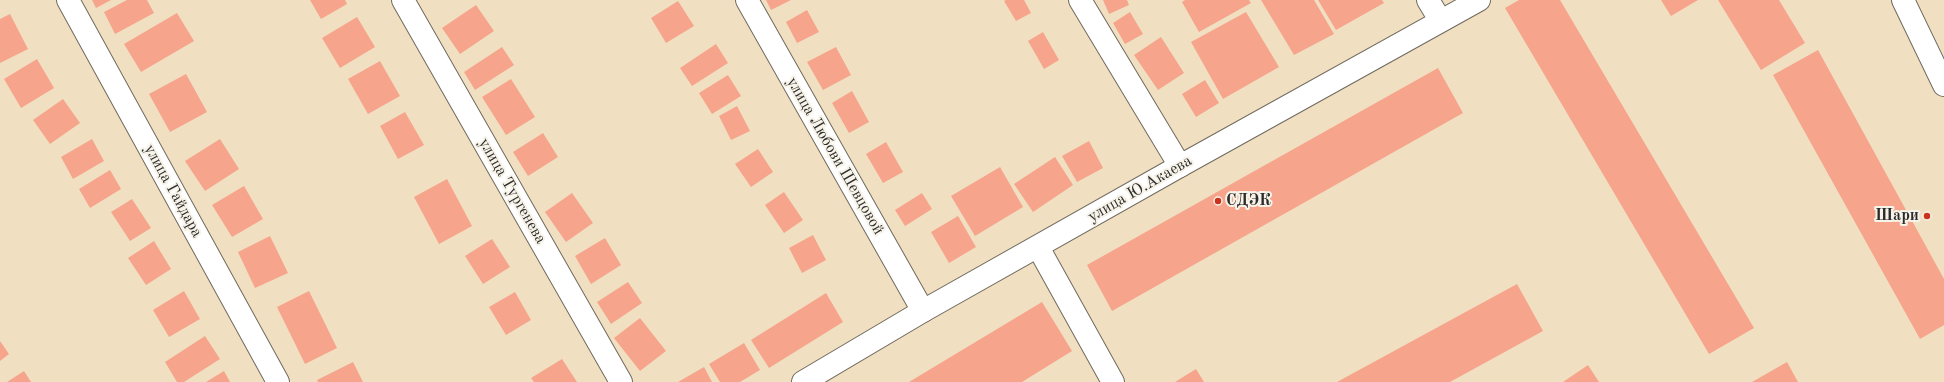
<!DOCTYPE html>
<meta charset="utf-8">
<style>
body{margin:0}
canvas{display:block;background:#f0dfc0}
</style>
<canvas width="1944" height="382"></canvas>
<script>
const context = document.querySelector('canvas').getContext('2d');
context.lineJoin = 'round';
function fillPath(path, color) { context.fillStyle = color; context.fill(path, 'evenodd'); }
function trace(path, color, width, dash) { context.strokeStyle = color; context.lineWidth = width; context.lineCap = dash ? 'butt' : 'round'; context.setLineDash(dash || []); context.stroke(path); }
function label(font, color, halo, rows, align = 'center') {
  context.font = font + ' "Old Standard TT",serif'; context.lineWidth = 4; context.setLineDash([]); context.textBaseline = 'middle'; context.strokeStyle = halo; context.fillStyle = color; for (const [text, x, y, turn = 0] of rows) {
    context.save(); context.translate(x, y); context.rotate((+turn || 0) * Math.PI / 180); context.textAlign = isNaN(turn) ? turn : align; if (halo) context.strokeText(text, 0, 0); context.fillText(text, 0, 0); context.restore();
  }
}
fillPath(new Path2D(`
 M 92,0 L 111,0 L 96,8 Z
 M 127,0 L 147,0 L 154,13 L 115,34 L 104,12 Z
 M 310,0 L 345,0 L 347,4 L 321,19 Z
 M 766,0 L 791,0 L 771,10 Z
 M 1006,0 L 1024,0 L 1031,13 L 1016,21 L 1004,1 Z
 M 1103,0 L 1127,0 L 1129,5 L 1109,14 Z
 M 1185,0 L 1249,0 L 1251,3 L 1199,32 L 1182,2 Z
 M 1261,0 L 1314,0 L 1334,34 L 1294,55 Z
 M 1318,0 L 1382,0 L 1384,3 L 1336,30 Z
 M 1519,0 L 1560,0 L 1754,328 L 1709,354 L 1505,8 Z
 M 1661,0 L 1698,0 L 1671,16 Z
 M 1718,0 L 1779,0 L 1805,43 L 1761,70 Z
 M 678,1 L 694,26 L 666,43 L 651,18 Z
 M 476,5 L 494,31 L 460,54 L 442,28 Z
 M 807,10 L 819,32 L 797,43 L 786,22 Z
 M 1130,12 L 1143,34 L 1125,44 L 1113,23 Z
 M 1246,12 L 1279,67 L 1223,99 L 1191,42 Z
 M 177,13 L 194,41 L 141,72 L 124,44 Z
 M 10,14 L 28,49 L 0,63 L 0,19 Z
 M 357,17 L 375,47 L 340,68 L 322,38 Z
 M 1043,32 L 1059,60 L 1044,69 L 1028,41 Z
 M 1161,37 L 1184,73 L 1158,90 L 1134,55 Z
 M 716,44 L 728,63 L 692,86 L 680,68 Z
 M 502,47 L 514,65 L 475,90 L 464,72 Z
 M 836,47 L 851,75 L 823,90 L 807,62 Z
 M 1818,50 L 1944,279 L 1944,325 L 1920,339 L 1773,75 Z
 M 37,59 L 54,88 L 21,108 L 4,79 Z
 M 380,61 L 400,96 L 368,114 L 348,79 Z
 M 1438,68 L 1463,113 L 1112,311 L 1087,265 Z
 M 186,74 L 207,112 L 170,132 L 149,94 Z
 M 728,75 L 741,96 L 712,114 L 699,93 Z
 M 511,79 L 535,117 L 506,135 L 482,97 Z
 M 1205,80 L 1219,103 L 1196,117 L 1182,94 Z
 M 852,91 L 869,122 L 849,133 L 832,103 Z
 M 63,99 L 80,123 L 50,144 L 33,120 Z
 M 737,106 L 750,131 L 731,140 L 719,116 Z
 M 405,112 L 424,145 L 398,159 L 380,126 Z
 M 543,133 L 558,157 L 528,176 L 513,152 Z
 M 92,139 L 104,161 L 73,179 L 61,157 Z
 M 220,139 L 239,169 L 205,191 L 185,161 Z
 M 1089,141 L 1103,168 L 1077,182 L 1062,156 Z
 M 886,142 L 903,172 L 883,183 L 866,154 Z
 M 758,149 L 773,172 L 751,187 L 735,164 Z
 M 1055,157 L 1073,185 L 1033,212 L 1014,184 Z
 M 1000,167 L 1023,207 L 975,236 L 951,196 Z
 M 110,170 L 121,189 L 90,208 L 79,189 Z
 M 447,179 L 472,226 L 439,244 L 414,197 Z
 M 244,186 L 263,219 L 232,237 L 212,205 Z
 M 784,192 L 803,220 L 784,233 L 765,205 Z
 M 572,193 L 593,223 L 566,242 L 545,212 Z
 M 922,193 L 932,209 L 905,226 L 895,210 Z
 M 132,199 L 151,228 L 130,241 L 111,212 Z
 M 958,216 L 976,247 L 949,263 L 931,232 Z
 M 813,235 L 826,260 L 802,273 L 789,248 Z
 M 270,236 L 288,273 L 255,288 L 238,252 Z
 M 605,238 L 621,265 L 591,284 L 575,256 Z
 M 492,239 L 510,267 L 483,284 L 465,256 Z
 M 154,241 L 171,269 L 146,285 L 128,258 Z
 M 628,282 L 642,303 L 611,324 L 597,302 Z
 M 1517,284 L 1543,331 L 1450,382 L 1337,382 Z
 M 184,291 L 200,319 L 169,337 L 153,310 Z
 M 309,291 L 337,348 L 305,364 L 277,307 Z
 M 515,292 L 531,320 L 506,335 L 489,307 Z
 M 826,293 L 843,322 L 769,368 L 751,340 Z
 M 1042,302 L 1072,351 L 1022,382 L 909,382 Z
 M 640,318 L 666,351 L 640,371 L 614,338 Z
 M 205,336 L 220,359 L 184,382 L 177,382 L 165,362 Z
 M 0,341 L 9,354 L 0,361 Z
 M 744,343 L 760,370 L 740,382 L 720,382 L 709,364 Z
 M 562,359 L 577,382 L 534,382 L 531,378 Z
 M 353,362 L 363,382 L 318,382 L 317,380 Z
 M 1787,362 L 1798,382 L 1752,382 Z
 M 1588,365 L 1599,382 L 1563,382 Z
 M 704,367 L 712,382 L 678,382 Z
 M 1196,369 L 1204,382 L 1175,382 Z
 M 24,371 L 31,382 L 7,382 Z
 M 224,371 L 230,382 L 206,382 Z`), '#f6a58c');
const street = new Path2D(`
 M 68,0 L 278,382
 M 403,0 L 621,382
 M 747,0 L 923,311
 M 1080,0 L 1180,166
 M 1428,0 L 1440,20
 M 1038,247 L 1113,382`);
const secondary = new Path2D(`
 M 803,382 L 923,311 L 1180,166 L 1479,0`);
const primary = new Path2D(`
 M 1903,0 L 1944,85`);
trace(street, '#706a5f', 24);
trace(secondary, '#706a5f', 24);
trace(primary, '#706a5f', 24);
trace(street, '#fff', 22);
trace(secondary, '#fff', 22);
trace(primary, '#fff', 22);
for (const [x, y, r, color] of [
 [1218,201,4,"#c8321e"],
 [1927,216,4,"#c8321e"]
]) { const dot = new Path2D(); dot.arc(x, y, r, 0, 2 * Math.PI); context.fillStyle = color; context.fill(dot); trace(dot, '#f7f3e8', 1.5); }
label('16px', '#2b2b2b', '#f7f3e8', [
 ["улица Любови Шевцовой",835,156,60],
 ["улица Ю.Акаева",1140,189,-30],
 ["улица Гайдара",173,191,61],
 ["улица Тургенева",512,191,60]
]);
label('bold 16px', '#2b2b2b', '#f7f3e8', [
 ["СДЭК",1226,201],
 ["Шари",1919,216,"right"]
], 'left');
</script>
